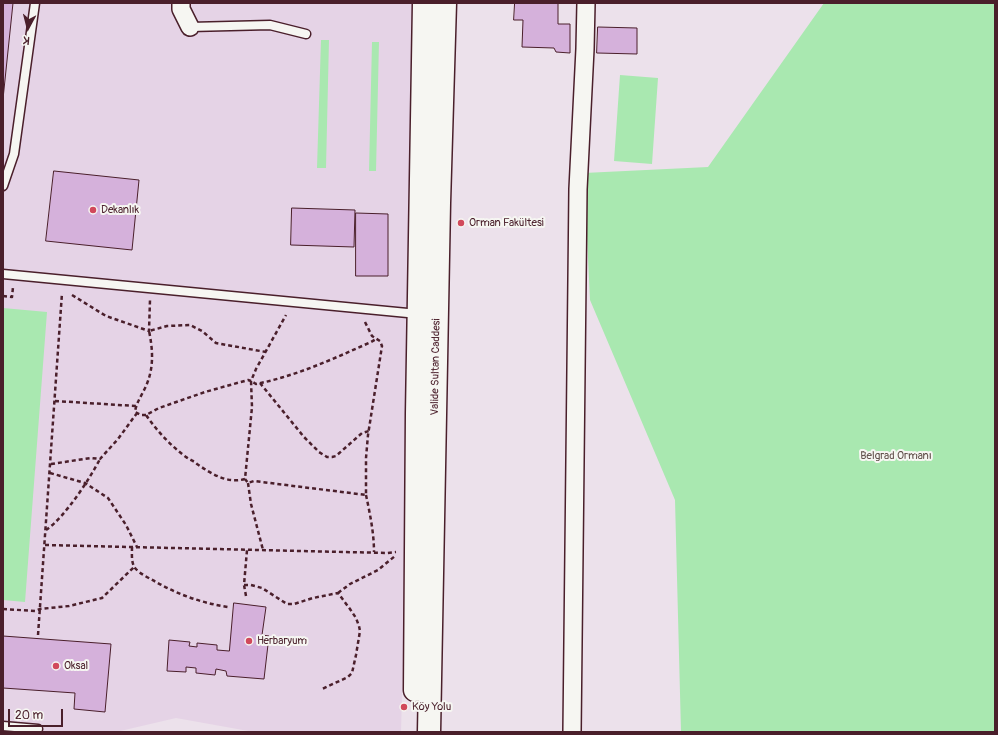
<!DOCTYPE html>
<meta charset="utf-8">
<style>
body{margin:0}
#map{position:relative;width:998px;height:735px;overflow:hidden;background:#ece1eb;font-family:Pangolin,sans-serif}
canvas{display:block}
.frame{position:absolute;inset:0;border:4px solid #4a1f2b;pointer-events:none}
.north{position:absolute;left:8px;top:8px;width:40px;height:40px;-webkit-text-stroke:3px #f6f6f2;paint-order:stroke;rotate:187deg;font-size:11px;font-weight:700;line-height:16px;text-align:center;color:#4a1f2b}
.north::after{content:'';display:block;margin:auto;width:14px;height:18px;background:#4a1f2b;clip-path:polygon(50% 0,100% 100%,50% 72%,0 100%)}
.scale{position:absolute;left:8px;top:709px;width:55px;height:18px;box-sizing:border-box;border:2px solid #4a1f2b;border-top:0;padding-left:5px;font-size:12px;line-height:14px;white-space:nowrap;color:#4a1f2b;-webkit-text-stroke:3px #f6f6f2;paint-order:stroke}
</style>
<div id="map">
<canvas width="998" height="735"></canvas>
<div class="frame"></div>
<div class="north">K</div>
<div class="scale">20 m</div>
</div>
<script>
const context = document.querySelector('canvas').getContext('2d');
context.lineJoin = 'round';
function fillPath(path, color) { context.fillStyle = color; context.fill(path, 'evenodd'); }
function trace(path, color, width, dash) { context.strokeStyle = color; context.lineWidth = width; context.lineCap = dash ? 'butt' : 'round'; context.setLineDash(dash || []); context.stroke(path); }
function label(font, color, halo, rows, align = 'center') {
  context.font = font + ' Pangolin,sans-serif'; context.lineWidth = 4; context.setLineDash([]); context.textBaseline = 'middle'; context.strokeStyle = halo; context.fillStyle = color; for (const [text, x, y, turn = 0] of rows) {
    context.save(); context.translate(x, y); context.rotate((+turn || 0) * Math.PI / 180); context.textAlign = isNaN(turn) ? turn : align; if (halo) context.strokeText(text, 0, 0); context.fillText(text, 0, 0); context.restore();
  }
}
fillPath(new Path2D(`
 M 3,3 L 414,3 L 412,320 L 401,732 L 254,732 L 176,718 L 116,732 L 3,732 Z`), '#e5d3e6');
fillPath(new Path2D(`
 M 824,3 L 995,3 L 995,732 L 681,732 L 675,500 L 590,300 L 584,173 L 708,167 Z
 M 321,40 L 329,40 L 326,168 L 317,168 Z
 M 372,42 L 379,42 L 376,171 L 369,171 Z
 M 620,75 L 658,78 L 652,164 L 614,161 Z
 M 3,308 L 47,312 L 25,602 L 3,600 Z`), '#a9e8b0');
const building = new Path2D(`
 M 3,3 L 13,3 L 3,99 Z
 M 515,3 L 558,3 L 558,24 L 570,24 L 570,53 L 556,52 L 554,48 L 522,47 L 523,20 L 514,20 Z
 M 598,27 L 637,28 L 637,54 L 597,53 Z
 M 54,171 L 139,180 L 132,250 L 46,241 Z
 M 292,208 L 355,210 L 354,247 L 291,245 Z
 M 356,213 L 388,214 L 388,276 L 356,276 Z
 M 234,603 L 266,607 L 262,635 L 269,636 L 264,679 L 227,676 L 226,671 L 216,669 L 215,675 L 196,673 L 196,668 L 186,667 L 186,672 L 167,671 L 169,640 L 190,642 L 189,646 L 197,647 L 197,643 L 217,645 L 217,650 L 229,651 Z
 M 3,636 L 111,644 L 105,712 L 74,709 L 75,693 L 3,688 Z`);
fillPath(building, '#d5b1db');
trace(building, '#4a1f2b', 1);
const service = new Path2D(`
 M 190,27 L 270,25 L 306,34
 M 3,186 L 14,154 L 35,3
 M 3,274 L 418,314
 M 3,726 L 38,729`);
const minor = new Path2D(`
 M 181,3 L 181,9 L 190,27
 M 572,732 L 578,189 L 585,49 L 586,3`);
const primary = new Path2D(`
 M 415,690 L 417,413 L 424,3
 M 429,732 L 439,203 L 445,3`);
trace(service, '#4a1f2b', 11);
trace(minor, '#4a1f2b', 20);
trace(primary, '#4a1f2b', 25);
trace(new Path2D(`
 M 72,295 L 106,316 L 149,331 L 150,300
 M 3,296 L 12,297 L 13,287
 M 365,322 L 372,336 L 380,341 L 382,346 L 368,435 L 366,458 L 366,495 L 254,481 L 248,483 L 245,479 L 252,407 L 251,381 L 256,384 C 296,376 333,359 371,342 L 376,339
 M 260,383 L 304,437 L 319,452 L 327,457 L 332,457 L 336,456 L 362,433 L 369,431
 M 55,401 L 136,406
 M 146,415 L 141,415 L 135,412 C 136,403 142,395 146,386 C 154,368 153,350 149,331 L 167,326 L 190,325 L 202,331 L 216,343 L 266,352
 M 51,464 L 91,458 L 100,459 L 118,439 L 137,413
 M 50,473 L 85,483 L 108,498 L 126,525 L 137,547
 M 245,479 C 227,484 212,474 197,464 C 194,461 190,460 186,457 C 171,446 157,431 146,415 L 159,408 L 205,392 L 248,380 L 251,381 L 256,369 L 286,315
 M 248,483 L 251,504 L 263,550
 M 366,495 C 370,514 374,533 374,552
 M 46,530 C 65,517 89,480 100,459
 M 45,545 L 387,553 L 396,552
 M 132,547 C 132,553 131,563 135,568 C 140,574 149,578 156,582 C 179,595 202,603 228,607
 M 244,585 L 251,585 L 262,588 L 287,604 L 294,604 L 313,598 L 338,593 L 350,609 L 356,618 L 359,626 L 360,631 L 356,655 L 352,673 L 348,677 L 322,689
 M 338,593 L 350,584 L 378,570 L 395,556
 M 246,596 L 244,585 L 247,550
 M 3,609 L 35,611 L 40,609 L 69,606 L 102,598 L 134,567
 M 38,635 L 62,293`), '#4a1f2b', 2.5, [4, 3]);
trace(service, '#f6f6f2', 8);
trace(minor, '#f6f6f2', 17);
trace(primary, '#f6f6f2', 22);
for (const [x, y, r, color] of [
 [93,210,4,"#d1495b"],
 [461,223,4,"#d1495b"],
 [249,641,4,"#d1495b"],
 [56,666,4,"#d1495b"],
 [404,707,4,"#d1495b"]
]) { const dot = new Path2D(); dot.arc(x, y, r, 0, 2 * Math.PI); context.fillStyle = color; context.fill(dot); trace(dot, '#f6f6f2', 1.5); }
label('11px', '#4a1f2b', '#f6f6f2', [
 ["Dekanlık",101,210],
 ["Orman Fakültesi",469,223],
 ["Herbaryum",257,641],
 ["Oksal",64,666],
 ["Köy Yolu",412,707]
], 'left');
label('11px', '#4a1f2b', '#f6f6f2', [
 ["Valide Sultan Caddesi",436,367,-89]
]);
label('11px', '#62514c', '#f6f6f2', [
 ["Belgrad Ormanı",896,456]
]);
</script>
